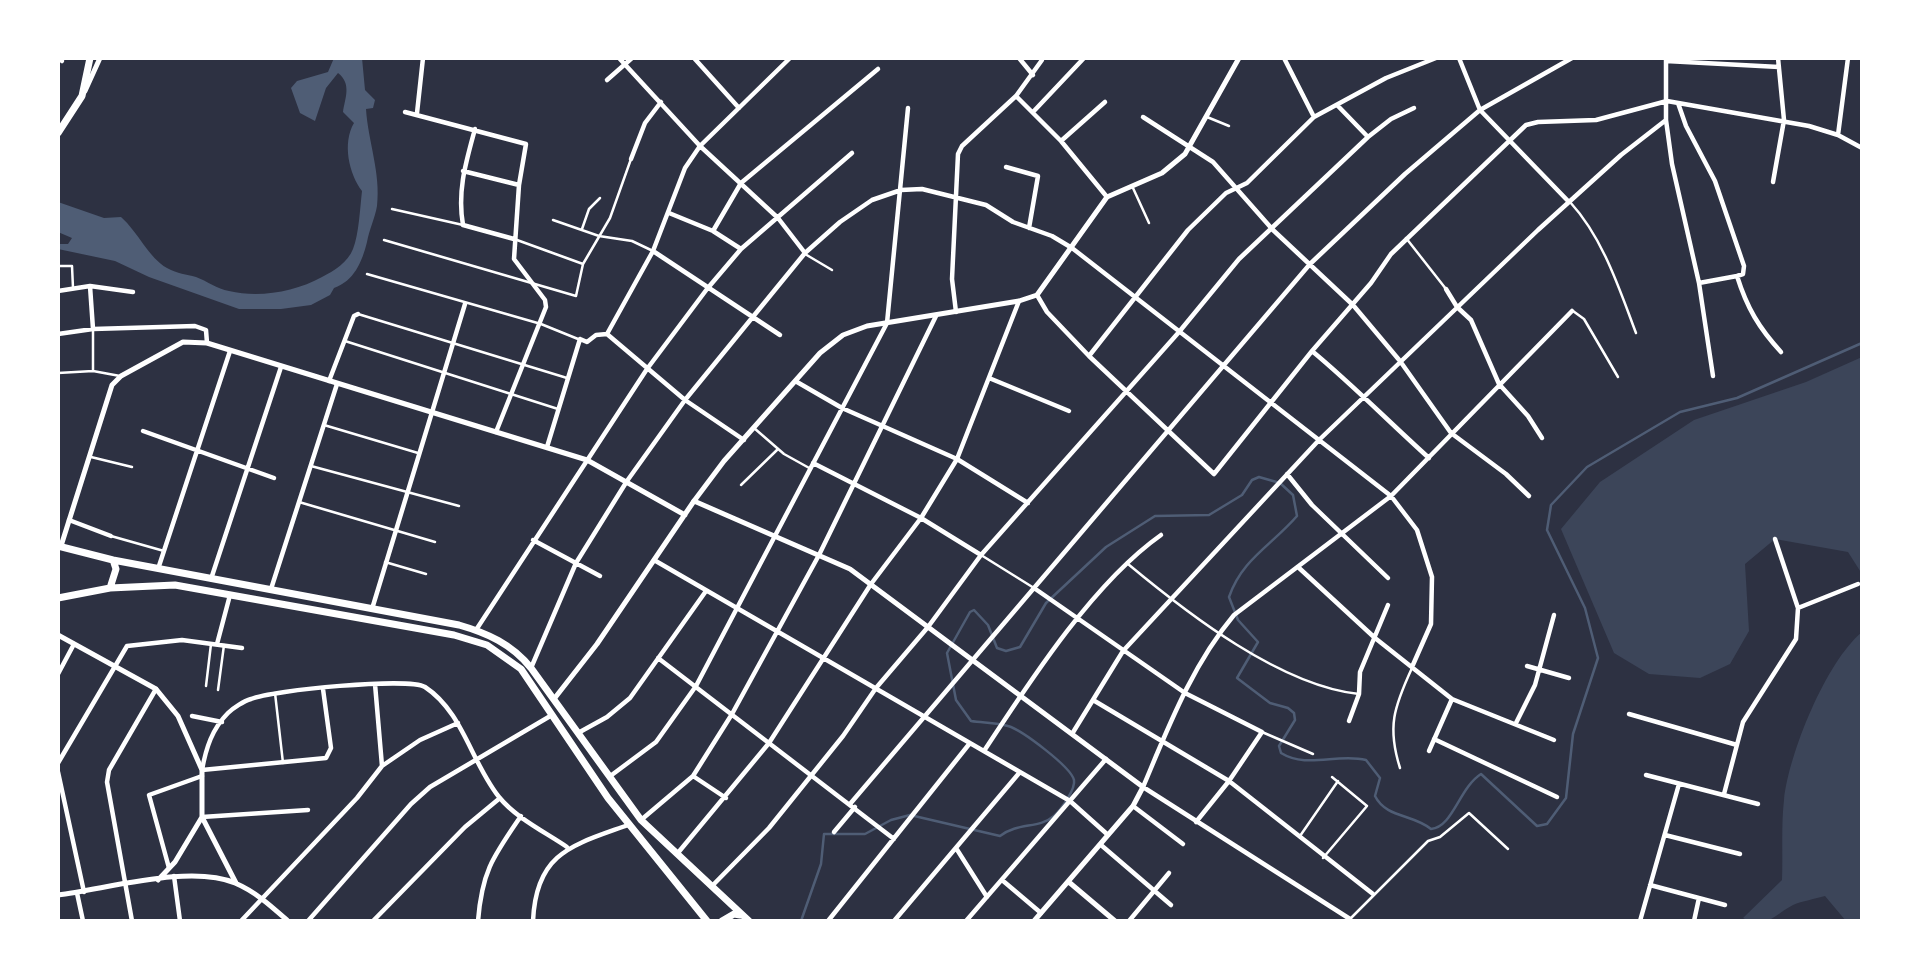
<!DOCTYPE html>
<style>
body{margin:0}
#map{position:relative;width:1920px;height:979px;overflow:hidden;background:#2d3142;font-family:"PT Sans Narrow",sans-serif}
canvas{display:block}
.frame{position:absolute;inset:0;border:60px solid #fff;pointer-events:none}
</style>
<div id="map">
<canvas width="1920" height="979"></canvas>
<div class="frame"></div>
</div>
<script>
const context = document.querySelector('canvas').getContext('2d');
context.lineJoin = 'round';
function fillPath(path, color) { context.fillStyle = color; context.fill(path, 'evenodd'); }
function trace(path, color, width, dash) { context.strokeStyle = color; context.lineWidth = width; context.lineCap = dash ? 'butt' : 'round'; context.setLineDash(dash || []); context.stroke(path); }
fillPath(new Path2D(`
 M 1862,357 L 1862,574 L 1848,552 L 1775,539 L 1745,564 L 1749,631 L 1730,664 L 1700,678 L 1649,674 L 1614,653 L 1561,529 L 1600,482 L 1694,420 L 1806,382 Z
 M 1862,632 L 1862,921 L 1846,921 L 1825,896 C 1815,899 1802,901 1793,905 C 1775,914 1766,931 1743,918 L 1782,880 C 1783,854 1781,826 1784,800 C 1789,753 1826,662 1862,632 Z`), '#3c4559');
fillPath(new Path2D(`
 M 334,58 L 362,58 L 365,90 L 375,100 L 373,108 L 366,109 C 368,141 381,173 377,206 C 375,218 369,230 367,242 C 362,262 354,281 334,288 L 330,295 L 311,305 L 281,309 L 239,309 L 149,277 L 115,261 L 58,249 L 58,244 L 68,244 L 72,238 L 58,232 L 58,202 L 104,218 L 121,217 C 138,232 149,258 167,268 C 178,274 186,274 196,277 C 207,281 217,289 229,291 C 259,298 295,292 322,277 C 334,271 348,262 353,249 C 359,234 360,208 362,191 C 349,174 342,143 354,123 L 343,112 C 345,98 352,84 338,73 L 326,88 L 315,121 L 300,113 L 291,88 L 297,81 L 328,72 Z`), '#4f5d75');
trace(new Path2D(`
 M 801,921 L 821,864 L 824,834 L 865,834 L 891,820 L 910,815 L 1000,836 C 1018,822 1039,829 1054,816 C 1060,811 1076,789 1074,780 C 1071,767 1022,730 1008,726 C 996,722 983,723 971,721 L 956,700 L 947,653 L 970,612 L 974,610 L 988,625 L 997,648 L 1006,651 L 1020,647 L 1046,603 L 1106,547 L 1155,516 L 1209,515 L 1242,495 L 1252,480 L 1259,477 L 1280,483 L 1293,495 L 1297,516 C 1272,545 1242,559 1229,597 L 1238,620 L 1258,642 L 1237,678 L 1270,703 L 1288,708 L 1294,713 L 1295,720 L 1279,746 L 1281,753 C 1307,769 1337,753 1366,760 L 1380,778 L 1375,796 C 1386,818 1413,814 1431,829 C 1453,827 1459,788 1481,774 L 1537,826 L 1547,824 L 1566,798 L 1573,734 L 1598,658 L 1585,608 L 1547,530 L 1551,505 L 1587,467 L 1680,412 L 1737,398 L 1862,343`), '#4f5d75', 2.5);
trace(new Path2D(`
 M 1207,117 L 1229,126
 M 1133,188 L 1149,223
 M 1570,202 C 1603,238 1619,288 1636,333
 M 392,209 L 463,225
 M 553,220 L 599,236 L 632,241 L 653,251
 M 582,229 L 589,209 L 600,198
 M 1406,238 L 1446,289
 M 384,240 L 576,296 L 583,264 L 610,218 L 631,159
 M 517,240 L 583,264
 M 805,254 L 832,270
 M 58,266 L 72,266 L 73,288
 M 367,274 L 541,324 L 578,339
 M 1573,311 L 1584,319 L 1618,377
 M 358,314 L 567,378
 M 345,341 L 558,409
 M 93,371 L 93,329
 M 58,373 L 93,371 L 120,376
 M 324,425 L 418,453
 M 754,428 L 784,454 L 811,469
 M 91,457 L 132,467
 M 311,466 L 459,506
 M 741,485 L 778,449
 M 299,502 L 435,542
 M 111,536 L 164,551
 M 981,555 L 1034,588
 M 385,562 L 426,574
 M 1128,564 C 1188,614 1281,686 1359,694
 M 206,686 L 211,644
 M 218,690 L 224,645
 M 275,693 L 283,763
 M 1262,732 L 1313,754
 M 1400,768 C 1387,727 1394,707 1412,668
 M 1300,836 L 1338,781
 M 1323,858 L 1367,806 L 1332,777
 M 1350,919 L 1428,841 L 1440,837 L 1469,813 L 1508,849`), '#fff', 2.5);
trace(new Path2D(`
 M 58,58 L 62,61
 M 619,58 L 700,146 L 778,218 L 805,253
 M 694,58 L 739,108
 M 1019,58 L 1033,75
 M 1284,58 L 1314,117
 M 1459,58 L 1480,110 L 1569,202
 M 1666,58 L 1666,120 L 1672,164 L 1699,283 L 1713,376
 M 1666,61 L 1779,67
 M 607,80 L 632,58
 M 1016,96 L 1061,141 L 1107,197
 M 1678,103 L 1686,126 L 1715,181 L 1744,266 L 1743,274 L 1737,276 L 1699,283
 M 1337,105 L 1368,137
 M 405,112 L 526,144 L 519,185 L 514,259 L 545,300 L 546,307 L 496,432
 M 1033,112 L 1084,58
 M 417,113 L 423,58
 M 1143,117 L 1213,162 L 1273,230 L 1353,305 L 1400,361 L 1451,433 L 1506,474 L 1529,496
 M 475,129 C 466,162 457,191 463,225 L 514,239
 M 1838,135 L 1848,58
 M 1061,141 L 1105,102
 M 631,159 L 645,123 L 661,102
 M 1006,167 L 1038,176 L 1029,228
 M 463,171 L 519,185
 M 1773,182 L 1784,120 L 1778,58
 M 669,213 L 713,231 L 741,249
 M 713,231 L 741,183 L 878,69
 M 653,251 L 780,335
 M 1737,276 C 1747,308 1759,328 1781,352
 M 90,286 L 93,329
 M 1446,289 L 1457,307 L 1471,320 L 1499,384 L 1528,416 L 1542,438
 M 58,291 L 90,286 L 133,292
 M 1037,295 L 1047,312 L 1089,356 L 1214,474 L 1312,351 L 1371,283 L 1391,254 L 1526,125 L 1538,122 L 1596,120 L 1667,101 L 1809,126 L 1838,135 L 1862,148
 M 956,312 L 952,279 L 958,154 L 962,146 L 1016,96 L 1042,60
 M 58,334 L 93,329 L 195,326 L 206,330 L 207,343
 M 607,334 L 653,251 L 685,168 L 700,146 L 790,58
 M 607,334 L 685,400 L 744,440
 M 1312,351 C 1353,385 1389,422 1429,458
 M 1089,356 L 1188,230 L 1226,193 L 1247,183 L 1314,117 L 1386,78 L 1436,58
 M 989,378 L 1069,411
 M 329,381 L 354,316 L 358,314
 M 797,382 L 842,408 L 957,459 L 1028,503
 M 143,431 L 274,478
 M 547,447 L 580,339 L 587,342 L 596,335 L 607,334
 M 813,463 L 921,518 L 981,555
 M 1287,474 L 1312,505 L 1388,578
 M 69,520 L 111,536
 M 533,540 L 600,576
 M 654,560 L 1070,801 L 1108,835
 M 1298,567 L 1375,638 L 1452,699 L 1554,740
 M 158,569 L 230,351
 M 211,579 L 281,367
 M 1034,588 L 1185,693 L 1262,732 L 1229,781 L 1196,822
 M 271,589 L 337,384
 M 1798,608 L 1858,584
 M 372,609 L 465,304
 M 476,630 L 647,369 L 707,289 L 741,249 L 852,153
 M 217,644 L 230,595
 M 658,658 L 894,839
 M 1527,666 L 1569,678
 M 531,668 L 576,563 L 627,481 L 685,400 L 805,253 L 840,222 L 872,200 L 901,190 L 922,189 L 986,205 L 1013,222 L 1052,236 L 1072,248 L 1391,496 L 1417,530 L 1432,577 L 1431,624 L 1412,667
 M 58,674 L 74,644
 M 375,684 L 382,766
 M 323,689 L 331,748 L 326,758 L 202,770 C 206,748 212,729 228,713 C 233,708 244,701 251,699 C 272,690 409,677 425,687 C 463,712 471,762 499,797 C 516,818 545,832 567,847
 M 1093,700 L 1229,781 L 1373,894
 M 1629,714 L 1737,745
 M 192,716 L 222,722
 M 1349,721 L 1359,694 L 1360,672 L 1388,605
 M 1516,723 L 1535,685 L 1554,615
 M 578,733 L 607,717 L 630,698 L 706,591
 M 1072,734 L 1123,651 L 1319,440 L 1538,230 L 1621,155 L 1666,120
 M 1434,739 L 1557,797
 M 984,751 C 1030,681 1093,583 1161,535
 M 1429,751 L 1452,699
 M 58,763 L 127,646 L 182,640 L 242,648
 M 58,772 L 84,892
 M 1646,775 L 1758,804
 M 693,776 L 726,798
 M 609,777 L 656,742 L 696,686 L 887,323 L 908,108
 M 1724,794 L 1743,722 L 1796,639 L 1798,608 L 1775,539
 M 850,804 L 1310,264 L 1405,174 L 1480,110 L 1572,58
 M 1133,806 L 1183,844
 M 202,817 L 308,810
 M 641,820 L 693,776 L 732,714 L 819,555 L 936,316
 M 834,832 L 855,807
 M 1665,835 L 1740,854
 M 1101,845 L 1171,905
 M 956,848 L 987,897
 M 677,854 L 769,743 L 871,584 L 921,518 L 957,459 L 1019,301
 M 169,868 L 149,795 L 202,776
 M 174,876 L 180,921
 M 1002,880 L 1041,913
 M 1650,885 L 1725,905
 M 712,886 L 769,828 L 843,736 L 876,688 L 928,627 L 981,555 L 1179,332 L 1239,259 L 1368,137 L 1391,119 L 1414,108
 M 77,893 L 83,921
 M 1350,919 L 1143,787 C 1168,728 1192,665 1234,615 L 1391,496 L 1572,311
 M 132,921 L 107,782 L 109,770 L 156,689
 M 241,921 L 357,798 L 382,766 L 420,740 L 458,723
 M 308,921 L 411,804 L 430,787 L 552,715
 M 373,921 L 465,827 L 500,798
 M 478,921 C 482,871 493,857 521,816
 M 533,921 C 536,852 573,845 628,825
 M 828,921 L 970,743
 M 894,921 L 1020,772
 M 966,921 L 1106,759
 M 1129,921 L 1169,873
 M 1640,921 L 1679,784
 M 1694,921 L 1699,898`), '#fff', 4.5);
trace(new Path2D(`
 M 85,91 L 100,58
 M 694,501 L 724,461 L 820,353 L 843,335 L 867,326 L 1019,301 L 1037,295 L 1107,197 L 1162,173 L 1185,154 L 1239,58`), '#fff', 5);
trace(new Path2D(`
 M 61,546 L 112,385 L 121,376 L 183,342 L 207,343 L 587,460 L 685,515
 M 58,635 L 156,689 L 178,716 L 202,770 L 202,817 L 236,883
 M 554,699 L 597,644 L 694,501 L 850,569 L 1143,787 L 1133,806 L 1034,921
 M 158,880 L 175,862 L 202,817
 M 1070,883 L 1115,921
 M 58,895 C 107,889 190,864 235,883 C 256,892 271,906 288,921`), '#fff', 5);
trace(new Path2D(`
 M 58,133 L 82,96 L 90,58
 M 58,546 L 113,560 L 459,625 C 487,633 512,644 531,668 L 641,820 L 749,921
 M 110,588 L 116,569 L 113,560
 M 58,598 L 110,588 L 175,585 L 454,635 L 487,645 L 521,669 L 608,798 L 707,921
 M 722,921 L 734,914 L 740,915`), '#fff', 7);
</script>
